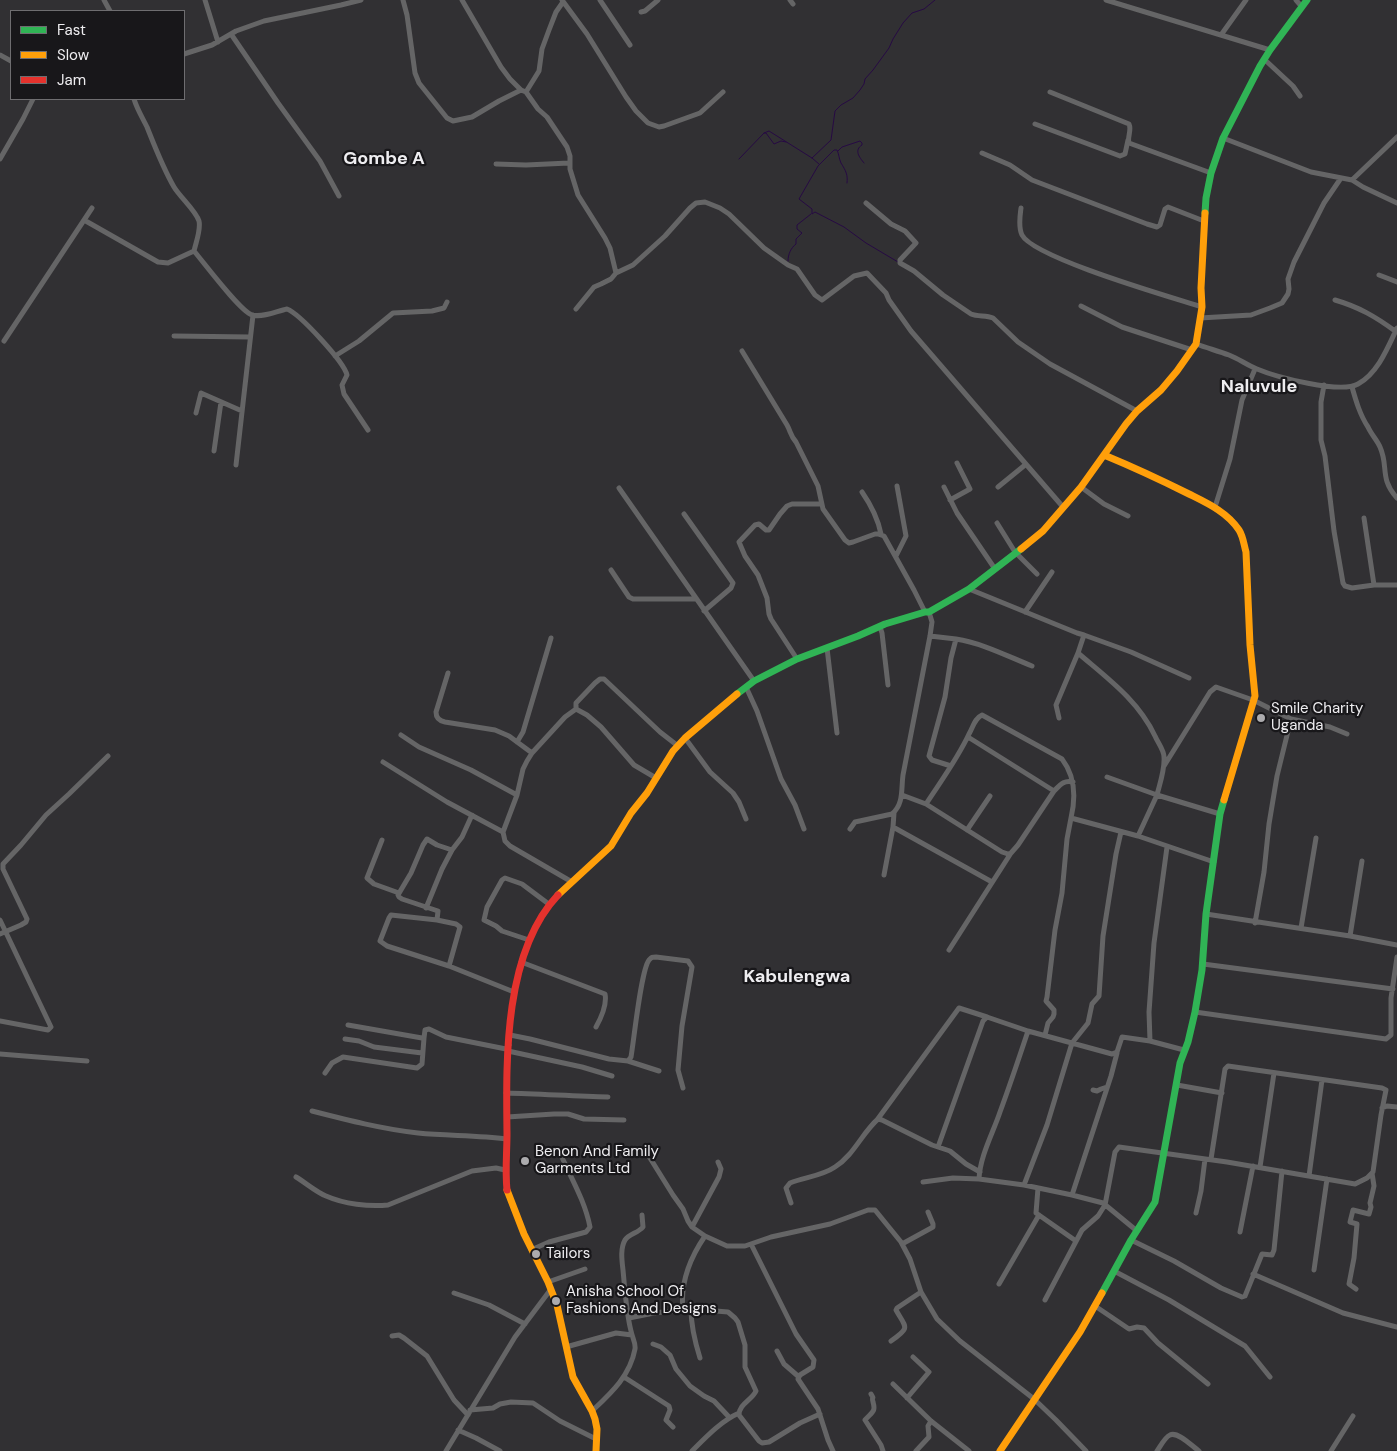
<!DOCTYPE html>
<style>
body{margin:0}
#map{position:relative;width:1397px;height:1451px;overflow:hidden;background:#313033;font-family:"DM Sans",sans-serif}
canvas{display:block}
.legend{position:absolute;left:10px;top:10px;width:175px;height:90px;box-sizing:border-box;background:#18171a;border:1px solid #6e6d70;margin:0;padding:6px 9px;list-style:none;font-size:15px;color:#eeedf0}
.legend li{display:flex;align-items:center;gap:10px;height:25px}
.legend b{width:25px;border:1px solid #6e6d70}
</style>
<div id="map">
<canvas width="1397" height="1451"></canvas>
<ul class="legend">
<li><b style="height:6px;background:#30b455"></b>Fast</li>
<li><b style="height:6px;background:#ff9f0a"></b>Slow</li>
<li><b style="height:6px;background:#e5322d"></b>Jam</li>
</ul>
</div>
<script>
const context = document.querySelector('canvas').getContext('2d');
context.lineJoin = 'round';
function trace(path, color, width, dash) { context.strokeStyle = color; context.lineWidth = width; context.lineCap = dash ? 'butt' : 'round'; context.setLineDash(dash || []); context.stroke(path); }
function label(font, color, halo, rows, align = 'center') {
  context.font = font + ' "DM Sans",sans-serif'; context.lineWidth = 4.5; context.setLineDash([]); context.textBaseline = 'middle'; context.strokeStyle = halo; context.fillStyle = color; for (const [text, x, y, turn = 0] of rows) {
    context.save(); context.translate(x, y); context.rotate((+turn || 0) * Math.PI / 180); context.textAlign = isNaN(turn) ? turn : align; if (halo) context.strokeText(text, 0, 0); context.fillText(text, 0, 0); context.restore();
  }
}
trace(new Path2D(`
 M 764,133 L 769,131 L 812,158 L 819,164
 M 838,151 L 842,147 L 860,141 L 862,143 L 862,145 C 854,150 859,157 864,163
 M 812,158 L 831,140 L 835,111 L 841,105 L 853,98 L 860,90 L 864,84 L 865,79 L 873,70 L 889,48 L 893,39 L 903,23 L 912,13 L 924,9 L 935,0
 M 739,159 L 764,133 L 766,133 L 774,144 L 781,141 L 786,142
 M 847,183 C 848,175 846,171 841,163 C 839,159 839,154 837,150 L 834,150 L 818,166 L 799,199 L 812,209 L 812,214 L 815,212 L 844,227 L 866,243 L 898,262
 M 788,261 C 788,254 791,248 796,244 L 796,239 L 802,233 L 797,229 L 797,225 L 811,214`), '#270a44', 1);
trace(new Path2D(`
 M 104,0 L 110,11
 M 205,0 L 218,42
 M 403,0 L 407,15 L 415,73 L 419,83 L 447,118 L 453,121 L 472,117 L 499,101 L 521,90
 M 462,0 L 501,67 L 510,79 L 521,90 L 526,92 L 538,109 L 547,117 L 567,147 L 570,156 L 570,169 L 578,195 L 605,238 L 610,248 L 616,273
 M 562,0 L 587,34 L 626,97 L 636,111 L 648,123 L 659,127 L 664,126 L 700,113 L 723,92
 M 600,0 L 630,45
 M 790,0 L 793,4
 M 1106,0 L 1270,50
 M 1296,0 L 1302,7
 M 641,12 L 645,11 L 658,0
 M 231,34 L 278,103 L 320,161 L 339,196
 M 1221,35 L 1246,0
 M 184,54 L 212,45 L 236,31 L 264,21 L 341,5 L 361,0
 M 0,55 L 11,61
 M 1264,59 L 1293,86 L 1300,96
 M 526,92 L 539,71 L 542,49 L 549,30 L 556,12 L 563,2
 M 1050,92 L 1129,124 C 1132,130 1127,137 1129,143 L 1211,173
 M 134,99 C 137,109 142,117 147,127 C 155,147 163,168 174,187 C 180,197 196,211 199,221 C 201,230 196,242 194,251
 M 1035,124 L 1120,156 L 1125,154 L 1128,140
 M 1223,138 L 1311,172 L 1352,180 L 1363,187 L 1397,203
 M 982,153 L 1010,165 L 1032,180 L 1147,224 L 1157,227 L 1160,225 L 1165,209 L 1168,207 L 1204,221
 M 0,159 L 23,119 L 33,99
 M 496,164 L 526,165 L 569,163
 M 1352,180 L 1397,137
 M 866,203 L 891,224 L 905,231 L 916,243 L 900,260 L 900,263 L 914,271 L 943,295 L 971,314 C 978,317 986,315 993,318 L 1018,342 L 1050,364 L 1137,411
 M 1021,208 C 1020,216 1018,227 1022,235 C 1034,258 1171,297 1202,307
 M 84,220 L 158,262 L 168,263 L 194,251
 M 194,251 C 205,264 240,311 252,315 C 263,318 277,311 287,309 C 300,314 344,362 347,375 L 342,385 L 344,394 L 368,430
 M 1379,275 L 1397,282
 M 1335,300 C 1359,307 1376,317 1395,331
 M 1081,306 L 1122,327 L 1192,350
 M 576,309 L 594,287 L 601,284 L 611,279 L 616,273 L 633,265 L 665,236 L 690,208 L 696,203 L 705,202 L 720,208 L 729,214 L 764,248 L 788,265 L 797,269 L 815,295 L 822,300 L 854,276 L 867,273 L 886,293 L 889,300 L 911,331 L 1063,507
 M 1200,318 L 1251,315 L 1270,308 L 1282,303 L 1288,294 L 1289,289 L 1288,279 L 1294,262 L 1324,203 L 1341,178
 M 174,336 L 250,337
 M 4,341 L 92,208
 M 1196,344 C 1207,348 1218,351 1229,355 C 1239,359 1247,365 1257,369 C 1276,377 1340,394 1358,384 C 1378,373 1388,347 1397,328
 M 742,351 C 757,376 772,400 787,425 C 791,432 790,435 796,442 L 818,486 L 823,509 L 845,540 L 849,543 L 853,542 L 875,534 L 878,534 L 884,536 L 914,590 L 925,612
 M 335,356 L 359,341 L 393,313 L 432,311 L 444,308 L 447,302
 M 1324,385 L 1321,402 L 1321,440 L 1325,456 L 1334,531 L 1343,583 L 1345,586 L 1352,588 L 1374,585 L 1397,585
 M 1352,387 C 1356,401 1360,415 1368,427 C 1371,434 1377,440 1380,447 C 1389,467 1379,478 1397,498
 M 196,413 L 201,393 L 242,411
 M 214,451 L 221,402
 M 236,465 L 253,315
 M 944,487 L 957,513 L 995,569
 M 998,487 L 1025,465
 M 1081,487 L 1104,504 L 1128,516
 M 619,488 L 754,681
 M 862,492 C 871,505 878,519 881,534
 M 950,500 L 970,489 L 957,463
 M 1215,507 L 1230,459 L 1242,400 L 1255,369
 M 684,514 L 733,583 L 731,588 L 704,611
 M 1364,518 L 1374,585
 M 997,523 L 1015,552 L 1037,574
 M 896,556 L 906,536 L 897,486
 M 611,570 L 629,597 L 633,599 L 696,599
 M 969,589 L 1077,633 L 1084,635 L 1131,652 L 1189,678
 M 1025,612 L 1052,572
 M 880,627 L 882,633 L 888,685
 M 1084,635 L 1078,653 C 1107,678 1138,700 1155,736 C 1158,743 1164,750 1164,757 C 1165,769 1160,783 1157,795 L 1220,814
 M 930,636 L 956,639 L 951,658 L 945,697 L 929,756 L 932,760 L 951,766
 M 956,639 C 982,643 1007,656 1032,666
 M 827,648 L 837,733
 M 797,659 L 771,619 L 769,614 L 767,598 L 758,575 L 745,556 L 739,542 L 755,525 L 759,524 L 766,530 L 769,530 L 780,514 L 787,506 L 792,504 L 821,504
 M 448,673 L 436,712 C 436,718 440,721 445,722 L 495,730 L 509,736 L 532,753
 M 746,687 L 757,711 L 781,779 L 795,805 L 804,829
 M 576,709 L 576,703 L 595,683 L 600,679 L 604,679 L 660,732 L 678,746
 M 1059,718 L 1056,705 L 1078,653
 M 401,735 L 419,747 L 471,770 L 517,795
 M 968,737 L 1054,791
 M 685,738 L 710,772 L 733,793 L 739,802 L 746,819
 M 517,742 L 523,732 L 551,638
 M 383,762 L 447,802 L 503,832
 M 1164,766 L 1210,692 L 1216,687 L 1253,700 L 1291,719 L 1330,727 L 1347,734
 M 1107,777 L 1157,795 L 1138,836
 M 902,795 L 926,804 L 1002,852 L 1008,854 L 1011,853 L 1018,845 L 1054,791 C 1061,784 1064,780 1073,782
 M 926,804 C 941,781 958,758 969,734 C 973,727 975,718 982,715 L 1062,759 C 1075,776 1076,797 1071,818
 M 894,813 L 893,827 L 992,882
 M 850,829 L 855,822 L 892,814 C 904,804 901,789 903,775 L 930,636 L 932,622 L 929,612
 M 967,830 L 990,796
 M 382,840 L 367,878 L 374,884 L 399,893
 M 884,875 L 893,827
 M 572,882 L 510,846 L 505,841 L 503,832 L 517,795 L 523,769 L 527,761 L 532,753 L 565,717 L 576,709 L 587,715 L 601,727 L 634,765 L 656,778
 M 426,908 L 442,869 L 452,850
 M 1206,914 L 1350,936 L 1397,945
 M 0,920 L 51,1027 L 48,1030 L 0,1021
 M 437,920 L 391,915 L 389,918 L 380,941 L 387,946 L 449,966 L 514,992
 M 1255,923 L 1264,872 L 1269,824 L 1277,776 L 1291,719
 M 1301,928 L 1316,838
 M 0,934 L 21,925 L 26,922 L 27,919 L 3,869 L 3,864 L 21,845 L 46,815 L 69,794 L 108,756
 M 1350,936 L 1362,861
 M 529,940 L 502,931 L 496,926 L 484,920 L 487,907 L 502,880 L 505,878 L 522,884 L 550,905
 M 949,950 L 1011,853
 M 521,962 L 605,994 C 607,1004 601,1018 596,1027
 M 1203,964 L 1393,989
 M 449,966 L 460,927 L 456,924 L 437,920 L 438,911 L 402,899 L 399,897 L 398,895 L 411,873 L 423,845 L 427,839 L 437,845 L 452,850 L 462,837 L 472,815
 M 1195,1012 L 1386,1039 L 1391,1035 L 1391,998 L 1397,957
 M 348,1025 L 422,1038 L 424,1038 L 425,1030 L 429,1029 L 446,1037 L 506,1049 L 509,1045
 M 510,1035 L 530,1039 L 609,1059 L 628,1061 L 631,1057 C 634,1040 641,970 649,960 C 652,957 652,957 656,957 L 688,961 L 692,967 L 682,1026 L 678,1070 L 683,1088
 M 1045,1035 L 1048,1023 L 1053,1017 L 1054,1014 L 1054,1010 L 1046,1001 L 1047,997 L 1055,930 L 1062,893 L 1067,839 L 1071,818 L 1138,836 L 1214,862
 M 345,1039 L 359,1041 L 374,1047 L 422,1053
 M 1150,1041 L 1149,1012 L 1154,943 L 1167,847
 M 508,1051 L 582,1067 L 612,1076
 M 0,1054 L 87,1061
 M 628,1061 L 659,1071
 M 325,1073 L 332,1063 L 343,1057 L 417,1068 L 422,1064 L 424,1038
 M 1177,1085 L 1222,1093
 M 1093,1090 L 1097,1091 L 1101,1089 L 1107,1087
 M 506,1093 C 540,1094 574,1096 608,1097
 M 1382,1108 L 1387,1106 L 1397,1107
 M 312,1111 C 347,1120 382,1129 418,1133 C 448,1136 477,1135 507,1139
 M 507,1117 L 554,1114 L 568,1114 L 584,1119 L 624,1120
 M 877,1120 L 959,1008 L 987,1017
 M 938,1147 L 983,1021 L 987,1017 L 1028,1031 L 1112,1054 L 1117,1052 L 1122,1037 L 1150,1041 L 1184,1050
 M 650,1158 L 673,1195 L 683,1209 L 688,1221 L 692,1227 L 705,1236 L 727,1246 L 745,1246 L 771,1237 L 830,1224 L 868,1210 L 875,1210 L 901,1242 L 910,1259 L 921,1292 L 937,1319 L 960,1341 L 1034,1399 L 1056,1420 L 1086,1451
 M 1260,1167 L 1274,1073
 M 1309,1176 L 1322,1080
 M 296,1177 C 306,1183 316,1192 326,1196 C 344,1204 369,1207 388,1205 L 472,1171 L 496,1168 L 505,1170
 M 979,1179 C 980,1156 993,1133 1000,1112 C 1010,1085 1019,1058 1028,1031
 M 923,1182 L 953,1178 L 979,1179 L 1024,1185 L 1072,1195 L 1103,1203 L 1137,1231
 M 1024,1185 L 1047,1125 L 1072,1043 L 1088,1023 L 1092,1004 L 1099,996 L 1103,936 L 1116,854 L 1121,832
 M 1038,1188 L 1036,1213 L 1076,1241
 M 1072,1195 L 1111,1076 L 1117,1053
 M 791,1203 L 786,1188 L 790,1183 C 805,1177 822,1176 835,1167 C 854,1155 862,1133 878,1119 L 882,1120 L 932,1145 L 950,1151 L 966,1164 L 980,1172
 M 1196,1213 L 1201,1191 L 1205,1159
 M 692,1227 L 719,1177 L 721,1169 L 718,1162
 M 1240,1232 L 1253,1166
 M 1131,1240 L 1174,1261 L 1221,1288 L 1242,1297 L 1245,1296 L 1262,1254 L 1272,1255 L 1274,1250 L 1282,1171
 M 751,1244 L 796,1334 L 814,1360 L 813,1367 L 800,1375 L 798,1379 L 818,1409 L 828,1440 L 833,1451
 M 902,1244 L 933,1227 L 933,1224 L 928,1212
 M 531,1250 L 549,1242 L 586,1232 L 590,1227 C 585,1201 571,1178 560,1153
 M 1314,1270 L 1327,1179
 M 1114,1271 L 1169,1300 L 1245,1346 L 1270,1377
 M 1253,1274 L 1343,1313 L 1397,1327
 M 548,1282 L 585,1269
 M 999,1284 L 1039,1215
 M 1356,1289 L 1349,1284 L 1354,1258 L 1357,1224 L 1350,1222 L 1353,1210 L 1369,1214 L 1371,1207 L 1370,1203 L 1374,1186 L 1372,1173
 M 454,1293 L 489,1305 L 525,1324
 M 1045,1300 L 1082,1230 L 1098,1216 L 1105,1205 L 1115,1152 L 1119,1147 L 1227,1162 L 1355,1184 L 1367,1178 L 1373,1172 L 1381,1115 L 1386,1090 L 1382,1088 L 1228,1066 L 1225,1069 L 1211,1159
 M 1095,1306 L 1129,1329 L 1137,1327 L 1144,1328 L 1158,1343 L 1208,1384
 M 691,1309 C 691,1326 695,1342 700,1358
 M 683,1310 C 680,1284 690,1258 705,1236
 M 629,1318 L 654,1313 L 691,1309 L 728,1312 L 735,1318 L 738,1322 L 745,1345 L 745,1367 L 756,1391 C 752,1400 739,1404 739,1415 L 759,1441 L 762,1443 L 769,1442 L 800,1423 L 820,1414
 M 392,1336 L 399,1335 L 404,1338 L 427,1356 L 454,1400 L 468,1415
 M 891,1341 C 911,1327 906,1328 896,1310 L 897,1308 L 921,1292
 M 653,1344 L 661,1347 L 670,1355 L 676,1369 L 690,1386 L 704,1396 L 714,1401 L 729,1417
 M 566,1347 L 616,1333 L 632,1335
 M 777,1351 L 784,1364 L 799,1377
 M 624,1377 L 669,1406 L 670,1410 L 666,1420 L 673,1427
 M 893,1384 L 931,1421 L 969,1451
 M 871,1394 C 875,1401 871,1394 873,1402 C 876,1412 872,1412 865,1420 L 881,1445 L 883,1451
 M 907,1398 L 929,1372 L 913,1357
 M 470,1410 L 493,1408 L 500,1404 L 511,1402 L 533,1403 L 560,1421 L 596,1439
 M 592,1411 C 611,1393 630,1376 635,1349 C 636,1343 632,1337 631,1331 C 626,1311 625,1290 623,1270 C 622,1261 620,1249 625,1240 C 629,1234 638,1233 643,1227 L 642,1215
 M 458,1430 L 476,1438 L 500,1451
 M 446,1451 L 515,1337 L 551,1289
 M 692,1451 C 706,1437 721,1421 739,1413
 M 916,1451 L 929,1437 L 928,1426 L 931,1421
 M 1157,1451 C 1160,1447 1165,1437 1170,1435 C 1178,1431 1193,1447 1199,1451
 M 1331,1451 L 1353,1416`), '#656566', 5);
trace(new Path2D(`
 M 1205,213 L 1206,198 L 1211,173 L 1223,138 L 1260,66 L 1270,50 L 1307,0
 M 737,694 L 754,681 L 797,659 L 858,636 L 885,624 L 925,612 L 929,612 L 969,589 L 1021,549
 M 1102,1293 L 1131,1240 L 1155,1202 L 1180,1063 L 1188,1042 L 1195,1012 L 1202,970 L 1206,914 L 1220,814 L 1224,800`), '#30b455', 7);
trace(new Path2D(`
 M 1104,455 C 1133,467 1161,480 1189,494 C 1207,503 1227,512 1239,530 C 1243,536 1244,545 1246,552 L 1250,645 L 1255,696 L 1224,800
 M 1021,549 L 1043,531 L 1081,487 L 1126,424 L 1137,411 L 1161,390 L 1177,371 L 1196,344 L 1202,307 L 1201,288 L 1205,213
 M 558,895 L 611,846 L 631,813 L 647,793 L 673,751 L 685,738 L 737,694
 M 507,1190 L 524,1234 L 548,1282 L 557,1305 L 573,1377 L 592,1411 L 595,1419 L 597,1429 L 596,1451
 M 1000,1451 L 1080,1332 L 1102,1293`), '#ff9f0a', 7);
trace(new Path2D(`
 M 507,1190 C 505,1171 507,1152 507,1133 C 506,1059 504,952 558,895`), '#e5322d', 7);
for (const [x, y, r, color] of [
 [1261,718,5,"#acabae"],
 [525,1161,5,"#acabae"],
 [536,1254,5,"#acabae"],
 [556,1301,5,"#acabae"]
]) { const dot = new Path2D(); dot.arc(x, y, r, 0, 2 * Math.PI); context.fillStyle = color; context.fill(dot); trace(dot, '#18171a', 2); }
label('15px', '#eeedf0', '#18171a', [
 ["Smile Charity",1271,709],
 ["Uganda",1271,726],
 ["Benon And Family",535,1152],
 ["Garments Ltd",535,1169],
 ["Tailors",546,1254],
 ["Anisha School Of",566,1292],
 ["Fashions And Designs",566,1309]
], 'left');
label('bold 18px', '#eeedf0', '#18171a', [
 ["Gombe A",384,159],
 ["Naluvule",1259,387],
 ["Kabulengwa",797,977]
]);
</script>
